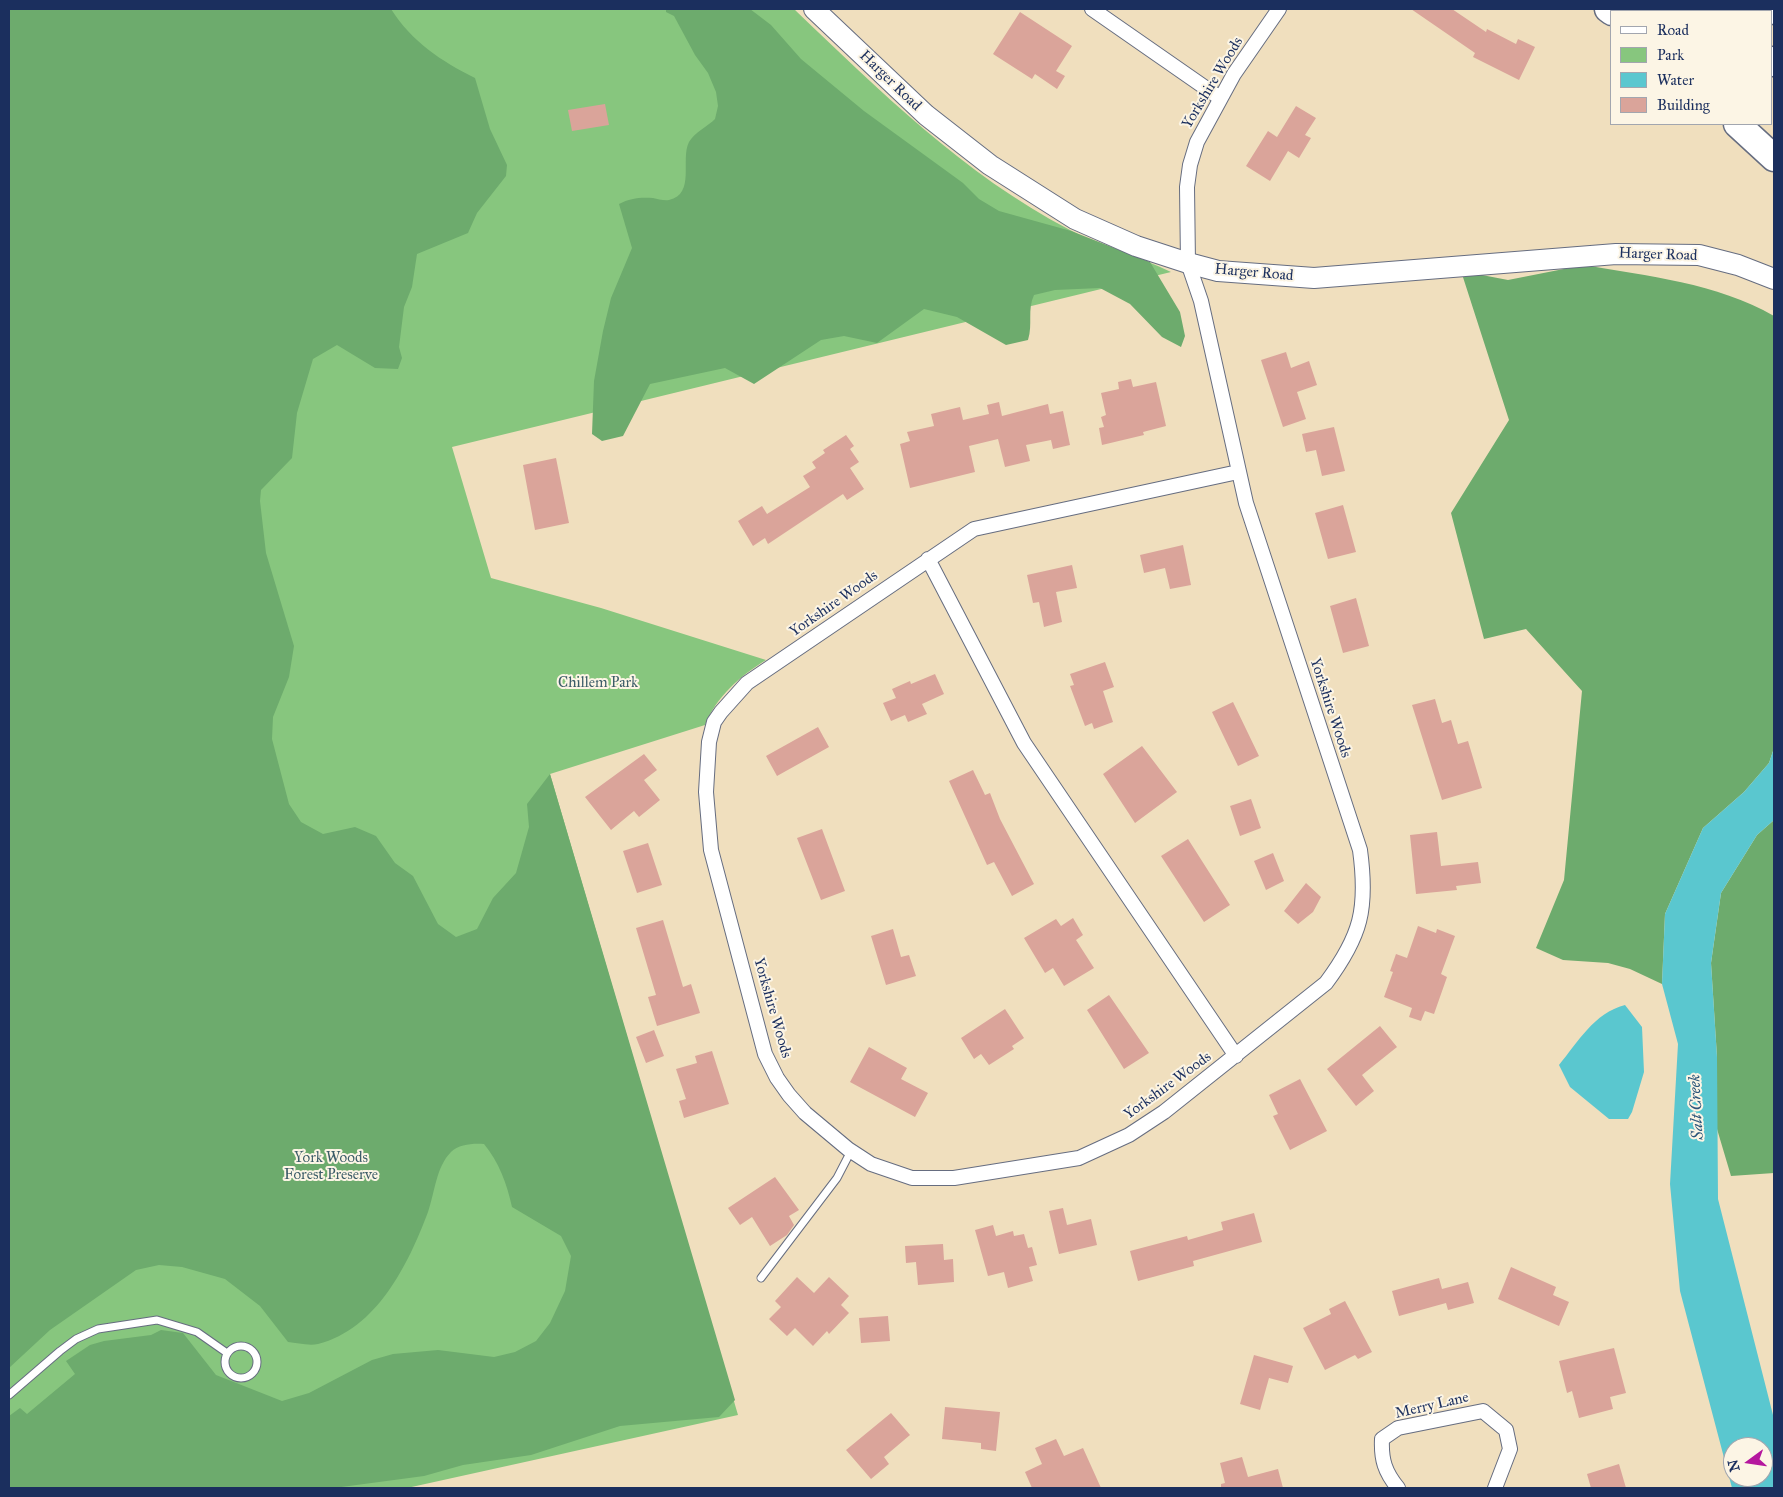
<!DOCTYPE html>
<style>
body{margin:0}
#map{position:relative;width:1783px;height:1497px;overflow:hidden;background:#f0dfbe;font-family:"IM FELL Great Primer",serif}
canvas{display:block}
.frame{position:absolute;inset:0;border:10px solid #1b2f5e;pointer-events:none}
.legend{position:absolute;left:1610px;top:10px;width:162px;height:115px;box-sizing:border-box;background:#fcf5e5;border:1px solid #a2a6af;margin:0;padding:6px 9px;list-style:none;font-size:15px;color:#1b2f5e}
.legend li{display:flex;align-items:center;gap:10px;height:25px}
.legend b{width:25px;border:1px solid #a2a6af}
.north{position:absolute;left:1723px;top:1437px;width:50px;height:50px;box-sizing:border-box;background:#fcf5e5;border:1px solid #a2a6af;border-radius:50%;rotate:256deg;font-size:14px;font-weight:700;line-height:20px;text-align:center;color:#1b2f5e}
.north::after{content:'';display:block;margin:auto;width:18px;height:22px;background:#b5179e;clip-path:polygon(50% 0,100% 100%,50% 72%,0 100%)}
</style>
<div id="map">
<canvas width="1783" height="1497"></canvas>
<div class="frame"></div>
<ul class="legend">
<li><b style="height:6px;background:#fff"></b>Road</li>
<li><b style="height:14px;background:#87c67e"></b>Park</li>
<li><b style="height:14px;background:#5ac7cf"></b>Water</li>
<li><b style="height:14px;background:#daa49a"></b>Building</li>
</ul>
<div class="north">N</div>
</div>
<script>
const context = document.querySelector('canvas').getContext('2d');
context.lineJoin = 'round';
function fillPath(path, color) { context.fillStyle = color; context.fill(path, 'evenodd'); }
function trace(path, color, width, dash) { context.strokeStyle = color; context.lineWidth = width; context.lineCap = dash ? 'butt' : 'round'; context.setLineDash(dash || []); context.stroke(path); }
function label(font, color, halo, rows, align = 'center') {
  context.font = font + ' "IM FELL Great Primer",serif'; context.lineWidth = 4; context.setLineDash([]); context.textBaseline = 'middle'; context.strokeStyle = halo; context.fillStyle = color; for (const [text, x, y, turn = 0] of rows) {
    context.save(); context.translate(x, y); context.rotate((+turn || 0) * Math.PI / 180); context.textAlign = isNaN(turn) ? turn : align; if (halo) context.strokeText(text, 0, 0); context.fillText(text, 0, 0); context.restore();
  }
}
fillPath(new Path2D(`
 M 9,9 L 794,9 C 880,91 963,174 1070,230 C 1102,247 1138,256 1171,272 L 452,447 L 491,578 L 601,608 L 766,660 C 740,676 717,696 705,725 L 550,774 L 738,1415 L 407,1488 L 9,1488 Z`), '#87c67e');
fillPath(new Path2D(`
 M 9,9 L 391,9 C 412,42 441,61 475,78 L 490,129 L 507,165 L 506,176 L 477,213 L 468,233 L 417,254 L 412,287 L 404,307 L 399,347 L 402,358 L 398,369 L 375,368 L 337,345 L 313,359 L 297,413 L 292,458 L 261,490 L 260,501 L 266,553 L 294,646 L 289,677 L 273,717 L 272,739 L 289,804 L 301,822 L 323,834 L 355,827 L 376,836 L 395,863 L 413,876 L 438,924 L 456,937 L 477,929 L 493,898 L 516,873 L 529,827 L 527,804 L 550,774 L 735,1400 L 719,1417 L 620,1426 L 531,1455 L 463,1465 L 424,1476 L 334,1488 L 9,1488 L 9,1416 L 20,1408 L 27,1414 L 75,1374 L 66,1361 L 90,1345 L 104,1341 L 151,1335 L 161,1330 L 183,1333 L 216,1375 L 282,1401 L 309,1393 L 372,1360 L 393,1354 L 438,1350 L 494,1357 L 515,1352 L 536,1341 L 550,1323 L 565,1291 L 571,1256 L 561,1236 L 512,1207 C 507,1184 499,1162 484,1144 C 474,1143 459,1144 451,1152 C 436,1167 435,1192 428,1212 C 408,1265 377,1329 318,1344 C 309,1346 297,1343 288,1342 L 260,1306 L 225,1279 L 182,1267 L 159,1265 L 136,1270 L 50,1330 L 9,1368 Z
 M 666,9 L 750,9 L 771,25 L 801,59 L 864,111 L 963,183 L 979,199 L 999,211 L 1071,231 L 1150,262 L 1180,312 L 1185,336 L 1181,347 L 1162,337 L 1130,304 L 1100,288 L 1055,290 L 1034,295 C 1027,310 1033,324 1028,340 L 1006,345 L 957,317 L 924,309 L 877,343 L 844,336 L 821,340 L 754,384 L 725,368 L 650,384 L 623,436 L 602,441 L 592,434 L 594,381 L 603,331 L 611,298 L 632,248 L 619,204 C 630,198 641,197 653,198 C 658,199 664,201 669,200 C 696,194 680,159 689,142 C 694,133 708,126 715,119 L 718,106 L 716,92 L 708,73 L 695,55 L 674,16 L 666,12 Z
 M 1584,265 C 1647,276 1717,283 1774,316 L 1774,748 L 1769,763 L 1744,792 L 1703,828 L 1665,914 L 1662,984 L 1630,969 L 1608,963 L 1563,960 L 1536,948 L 1564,880 L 1582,691 L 1526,629 L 1484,639 L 1451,513 L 1509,420 L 1461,271 L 1508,280 Z
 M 1774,820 L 1774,1173 L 1731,1176 L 1717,1129 L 1717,1057 L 1711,963 L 1721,893 L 1757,835 Z`), '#6dab6d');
fillPath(new Path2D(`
 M 1774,748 L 1774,820 L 1757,835 L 1721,893 L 1711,963 L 1717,1057 L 1718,1199 L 1773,1415 L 1774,1488 L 1732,1488 L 1680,1291 L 1670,1184 L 1678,1044 L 1662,984 L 1665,914 L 1703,828 L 1744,792 L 1769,763 ZM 1733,1447 L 1763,1447 L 1763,1477 L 1733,1477 Z
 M 1625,1005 L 1642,1027 L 1644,1072 L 1632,1112 L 1628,1119 L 1609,1119 L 1570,1087 L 1559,1065 C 1578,1042 1594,1013 1625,1005 Z`), '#5ac7cf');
fillPath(new Path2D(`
 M 1411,9 L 1452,9 L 1486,32 L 1487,29 L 1516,44 L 1518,39 L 1535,47 L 1519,80 L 1473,57 L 1475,53 Z
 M 1020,12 L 1072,46 L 1056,71 L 1065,76 L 1057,89 L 1035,74 L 1032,79 L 993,54 Z
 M 605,104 L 609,125 L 572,131 L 568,110 Z
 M 1296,106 L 1316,118 L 1305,135 L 1311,138 L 1299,158 L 1288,151 L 1270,181 L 1246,166 L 1268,131 L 1277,137 Z
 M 1286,352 L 1291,368 L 1309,361 L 1317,385 L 1297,392 L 1306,419 L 1283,427 L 1261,360 Z
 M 1131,379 L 1133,387 L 1156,382 L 1166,426 L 1143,432 L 1144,435 L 1102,445 L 1099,428 L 1104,427 L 1101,417 L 1106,415 L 1101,393 L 1119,389 L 1118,382 Z
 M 999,402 L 1002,416 L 1048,404 L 1050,414 L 1063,411 L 1070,445 L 1053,449 L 1051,440 L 1026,445 L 1030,461 L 1005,467 L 998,439 L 969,446 L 975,472 L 910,488 L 900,444 L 910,441 L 907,432 L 934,426 L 931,414 L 960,407 L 963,420 L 989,414 L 987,405 Z
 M 1334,427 L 1345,471 L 1322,476 L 1316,450 L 1306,452 L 1302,434 Z
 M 846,435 L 854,446 L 850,449 L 859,462 L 850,468 L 864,489 L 847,500 L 843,494 L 768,544 L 765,538 L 753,546 L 738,521 L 762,506 L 767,514 L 810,487 L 803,476 L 816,468 L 812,462 L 825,453 L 823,450 Z
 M 556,458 L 569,523 L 535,530 L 523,465 Z
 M 1343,505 L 1356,552 L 1328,559 L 1315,513 Z
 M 1183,545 L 1191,585 L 1170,589 L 1165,568 L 1144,573 L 1140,555 Z
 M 1072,565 L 1077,588 L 1056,592 L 1062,622 L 1044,627 L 1039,602 L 1033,603 L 1027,575 Z
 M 1356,598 L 1369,646 L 1343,653 L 1330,606 Z
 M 1105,662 L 1114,687 L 1103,691 L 1113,722 L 1094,729 L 1092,723 L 1085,726 L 1070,686 L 1074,685 L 1070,674 Z
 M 935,674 L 944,694 L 922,704 L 927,714 L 908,722 L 905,715 L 891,721 L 883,703 L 896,698 L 892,689 L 910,681 L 911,684 Z
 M 1435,699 L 1442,723 L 1451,720 L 1458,744 L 1468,741 L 1482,788 L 1442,800 L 1412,705 Z
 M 1233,702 L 1259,756 L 1238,766 L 1212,712 Z
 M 818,727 L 829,747 L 777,776 L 766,756 Z
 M 1142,746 L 1177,792 L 1135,823 L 1103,774 Z
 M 644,754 L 657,770 L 644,780 L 660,800 L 639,817 L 634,811 L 611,830 L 585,797 Z
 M 973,770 L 985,795 L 990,793 L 1000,819 L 1034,884 L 1012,896 L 994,862 L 987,865 L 949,781 Z
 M 1251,799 L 1261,828 L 1240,836 L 1230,806 Z
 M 822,829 L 845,891 L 821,900 L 797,838 Z
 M 1437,832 L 1441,866 L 1478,862 L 1481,883 L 1456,886 L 1457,890 L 1416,894 L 1410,835 Z
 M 1188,839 L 1230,905 L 1204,922 L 1161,856 Z
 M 648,843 L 662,885 L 637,893 L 623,851 Z
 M 1273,853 L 1284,881 L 1266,890 L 1254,861 Z
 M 1306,883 L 1321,897 L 1313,912 L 1298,924 L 1284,911 Z
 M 1073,918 L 1083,935 L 1076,940 L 1094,968 L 1064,986 L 1053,968 L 1045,973 L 1024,938 L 1056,919 L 1061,926 Z
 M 663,920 L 683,987 L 691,984 L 700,1013 L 657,1026 L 648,997 L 656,995 L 636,928 Z
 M 1418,926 L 1436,933 L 1437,929 L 1455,936 L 1441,974 L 1447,977 L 1434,1014 L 1425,1011 L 1421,1021 L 1409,1017 L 1412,1008 L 1384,997 L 1393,972 L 1390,971 L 1396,954 L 1407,958 Z
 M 893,929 L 901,957 L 909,955 L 916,976 L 886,985 L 871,936 Z
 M 1109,995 L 1149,1053 L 1124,1069 L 1087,1010 Z
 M 1005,1009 L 1024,1038 L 1012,1046 L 1014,1049 L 989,1065 L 981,1054 L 974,1059 L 961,1038 Z
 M 1380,1026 L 1397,1047 L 1362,1075 L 1374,1091 L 1356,1106 L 1327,1069 Z
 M 654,1030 L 664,1056 L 646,1063 L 636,1037 Z
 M 869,1047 L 907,1068 L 901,1079 L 928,1093 L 915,1117 L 850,1082 Z
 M 712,1051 L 729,1104 L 684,1118 L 679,1101 L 686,1099 L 676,1069 L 697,1063 L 695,1056 Z
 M 1300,1079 L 1327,1131 L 1290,1150 L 1273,1116 L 1278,1114 L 1269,1095 Z
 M 775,1177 L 799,1210 L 789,1216 L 794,1225 L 787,1235 L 770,1246 L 752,1217 L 740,1225 L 728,1208 Z
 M 1063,1208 L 1067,1225 L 1091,1219 L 1097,1245 L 1059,1254 L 1049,1211 Z
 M 1254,1213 L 1262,1242 L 1193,1261 L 1194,1266 L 1138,1281 L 1130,1251 L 1187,1236 L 1188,1240 L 1223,1230 L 1221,1222 Z
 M 993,1225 L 996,1236 L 1013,1231 L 1014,1236 L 1024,1234 L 1028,1248 L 1032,1247 L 1037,1265 L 1029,1267 L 1033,1281 L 1008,1288 L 1004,1272 L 988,1276 L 975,1230 Z
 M 943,1244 L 944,1260 L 953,1259 L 954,1282 L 918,1285 L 916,1262 L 906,1263 L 905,1246 Z
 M 1511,1267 L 1556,1287 L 1553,1295 L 1569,1302 L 1559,1326 L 1498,1299 Z
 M 797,1277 L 814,1293 L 829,1277 L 849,1296 L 841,1305 L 849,1313 L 829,1334 L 827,1331 L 813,1346 L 795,1328 L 787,1336 L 769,1319 L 781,1307 L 775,1301 Z
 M 1439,1278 L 1442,1289 L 1468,1282 L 1474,1303 L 1448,1310 L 1446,1303 L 1399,1316 L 1392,1291 Z
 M 1345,1301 L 1372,1352 L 1358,1359 L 1355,1355 L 1325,1370 L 1303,1328 L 1331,1314 L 1329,1309 Z
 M 888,1316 L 890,1341 L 861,1343 L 859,1318 Z
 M 1614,1348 L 1626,1393 L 1610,1397 L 1613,1409 L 1579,1418 L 1572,1391 L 1567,1393 L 1559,1361 Z
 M 1254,1355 L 1293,1366 L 1288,1383 L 1269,1378 L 1260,1410 L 1240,1404 Z
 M 945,1407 L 1000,1412 L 996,1451 L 981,1449 L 981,1443 L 942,1439 Z
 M 891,1413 L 910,1435 L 884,1457 L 889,1464 L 871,1479 L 846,1450 Z
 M 1056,1439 L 1064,1456 L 1083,1448 L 1101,1488 L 1032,1488 L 1025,1472 L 1042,1464 L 1035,1448 Z
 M 1242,1457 L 1248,1477 L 1278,1469 L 1283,1488 L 1221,1488 L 1221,1484 L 1225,1483 L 1220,1463 Z
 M 1619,1464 L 1626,1488 L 1591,1488 L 1587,1474 Z`), '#daa49a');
const lane = new Path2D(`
 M 761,1278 L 837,1178 L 851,1151
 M225 1362a16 16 0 1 1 32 0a16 16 0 1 1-32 0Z
 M 9,1395 L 60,1351 L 76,1339 L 98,1329 L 157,1320 L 197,1332 L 227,1353`);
const street = new Path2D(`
 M 1092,9 L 1220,98
 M 1238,472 L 974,529 L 747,683 L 721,712 L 714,722 L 709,742 L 706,792 L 711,850 L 765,1054 L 777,1078 L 789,1095 L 805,1113 L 848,1149 L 871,1164 L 912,1178 L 954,1178 L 1079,1158 L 1129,1135 L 1164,1112 L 1326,983 C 1361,936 1368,909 1360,850 L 1246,503 L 1201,301 L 1188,263 L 1187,187 L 1190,165 L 1197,142 L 1234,74 L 1279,9
 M 928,559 L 1024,743 L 1236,1056
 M 1398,1488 C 1385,1472 1381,1460 1382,1439 L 1398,1428 L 1483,1411 L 1506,1430 L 1510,1449 L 1495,1488`);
const secondary = new Path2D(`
 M 814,9 L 926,115 L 990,165 L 1075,219 L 1136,246 L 1188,263 L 1218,271 L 1314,278 L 1616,254 L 1699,255 L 1738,265 L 1774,279`);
const highway = new Path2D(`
 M 1608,9 L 1612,12
 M 1732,9 L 1734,11
 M 1767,9 L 1770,11
 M 1772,60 L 1774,63
 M 1737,124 L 1774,158`);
trace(lane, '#666d80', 9);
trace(street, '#666d80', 16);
trace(secondary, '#666d80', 22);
trace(highway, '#666d80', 29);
trace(lane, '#fff', 7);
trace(street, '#fff', 14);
trace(secondary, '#fff', 20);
trace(highway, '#fff', 26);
label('15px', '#1b2f5e', '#fcf5e5', [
 ["Harger Road",890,81,44],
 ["Yorkshire Woods",1213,83,-59],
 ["Harger Road",1658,255,2],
 ["Harger Road",1254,273,5],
 ["Yorkshire Woods",834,604,-35],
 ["Yorkshire Woods",1330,708,72],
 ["Yorkshire Woods",772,1008,74],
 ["Yorkshire Woods",1168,1086,-36],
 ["Merry Lane",1432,1406,-13]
]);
label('15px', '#3b5c68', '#fcf5e5', [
 ["Chillem Park",598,683],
 ["York Woods",331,1158],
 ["Forest Preserve",331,1175]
]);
label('italic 16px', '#2b557a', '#fcf5e5', [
 ["Salt Creek",1697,1107,-93]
]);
</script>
